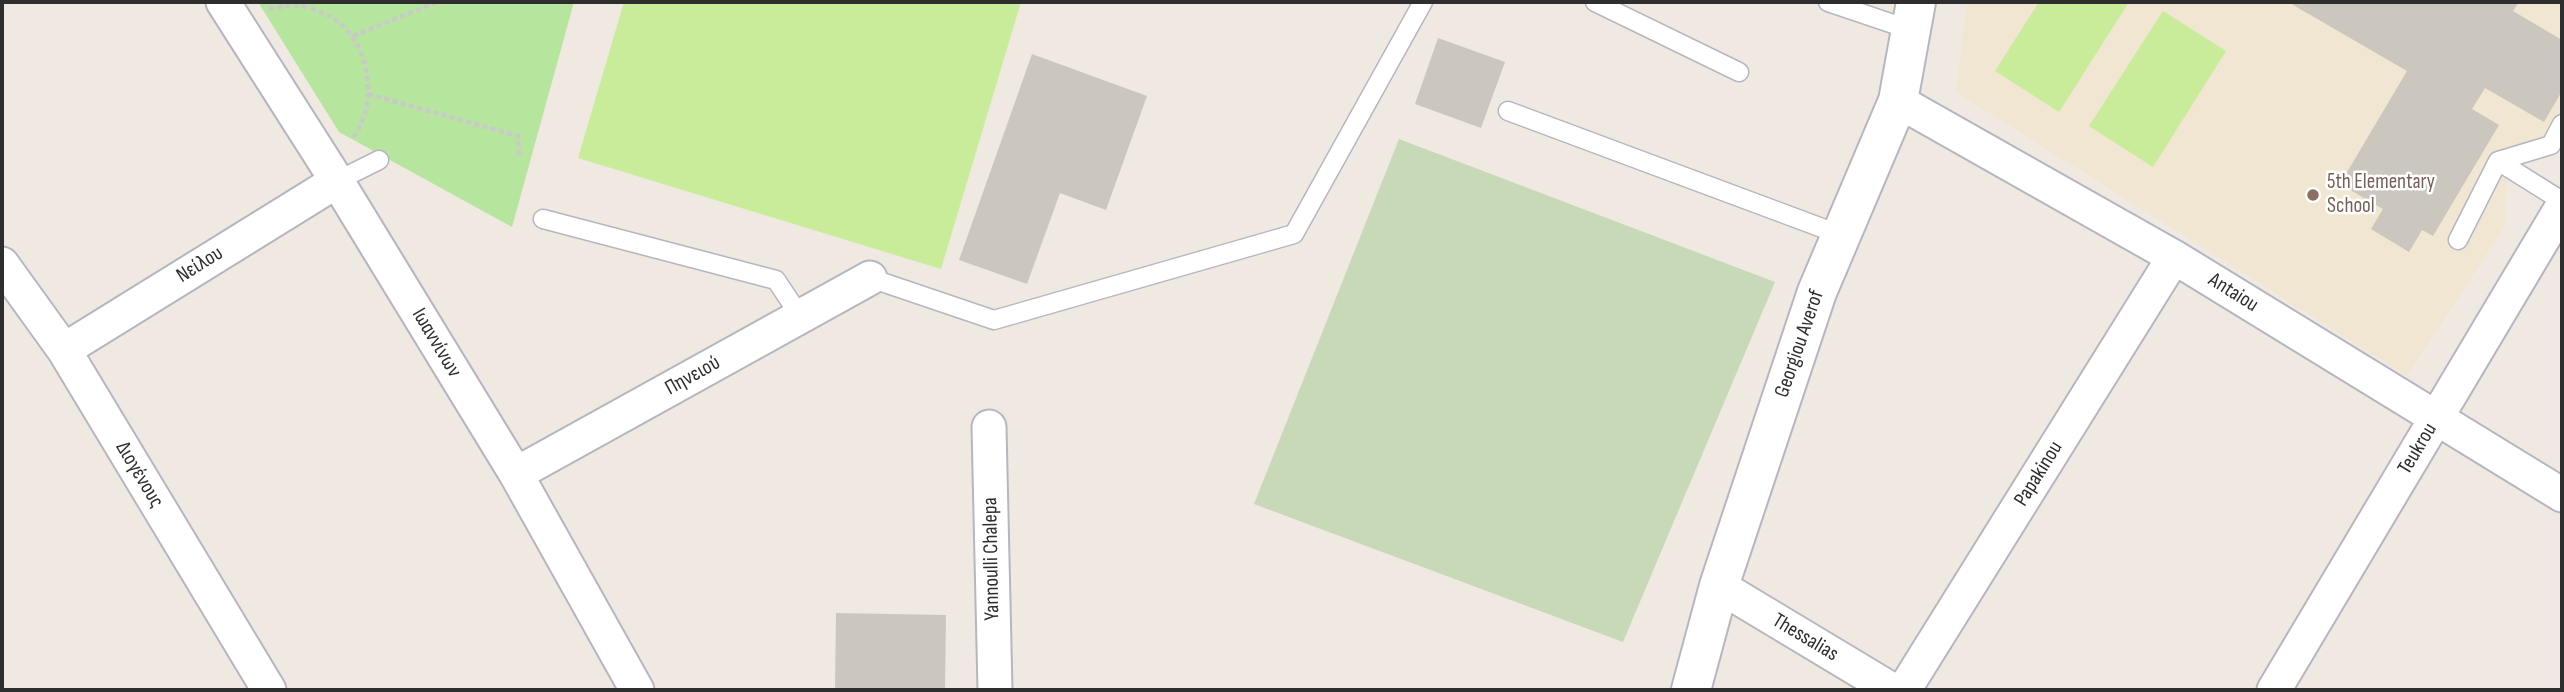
<!DOCTYPE html>
<meta charset="utf-8">
<style>
body{margin:0}
#map{position:relative;width:2564px;height:692px;overflow:hidden;background:#efe9e1;font-family:"Sofia Sans Condensed",sans-serif}
canvas{display:block}
.frame{position:absolute;inset:0;border:4px solid #2e2e2e;pointer-events:none}
</style>
<div id="map">
<canvas width="2564" height="692"></canvas>
<div class="frame"></div>
</div>
<script>
const context = document.querySelector('canvas').getContext('2d');
context.lineJoin = 'round';
function fillPath(path, color) { context.fillStyle = color; context.fill(path, 'evenodd'); }
function trace(path, color, width, dash) { context.strokeStyle = color; context.lineWidth = width; context.lineCap = dash ? 'butt' : 'round'; context.setLineDash(dash || []); context.stroke(path); }
function label(font, color, halo, rows, align = 'center') {
  context.font = font + ' "Sofia Sans Condensed",sans-serif'; context.lineWidth = 5; context.setLineDash([]); context.textBaseline = 'middle'; context.strokeStyle = halo; context.fillStyle = color; for (const [text, x, y, turn = 0] of rows) {
    context.save(); context.translate(x, y); context.rotate((+turn || 0) * Math.PI / 180); context.textAlign = isNaN(turn) ? turn : align; if (halo) context.strokeText(text, 0, 0); context.fillText(text, 0, 0); context.restore();
  }
}
fillPath(new Path2D(`
 M 1967,2 L 2562,2 L 2562,129 L 2507,165 L 2505,226 L 2407,376 L 1956,92 Z`), '#f0e6d1');
fillPath(new Path2D(`
 M 258,2 L 574,2 L 512,227 L 339,132 Z`), '#b6e59e');
fillPath(new Path2D(`
 M 1399,139 L 1775,282 L 1623,642 L 1254,504 Z`), '#c8d9b8');
fillPath(new Path2D(`
 M 624,2 L 1021,2 L 941,269 L 578,158 Z
 M 2039,2 L 2129,2 L 2059,112 L 1995,71 Z
 M 2163,11 L 2226,51 L 2153,167 L 2089,126 Z`), '#c9ec9a');
fillPath(new Path2D(`
 M 2288,2 L 2519,2 L 2513,11 L 2562,40 L 2562,91 L 2544,122 L 2485,88 L 2472,109 L 2499,125 L 2433,236 L 2422,230 L 2409,252 L 2371,229 L 2383,209 L 2340,184 L 2407,71 Z
 M 1438,38 L 1505,62 L 1481,128 L 1415,104 Z
 M 1032,54 L 1147,96 L 1106,210 L 1060,193 L 1027,284 L 959,260 Z
 M 836,613 L 946,615 L 945,690 L 835,690 Z`), '#cbc7bf');
const service = new Path2D(`
 M 1595,2 L 1739,72
 M 1828,2 L 1911,30
 M 1508,111 L 1841,235
 M 2498,161 L 2562,201
 M 337,181 L 379,160
 M 543,219 L 776,280 L 800,316
 M 2458,240 L 2498,161 L 2551,145 L 2562,124
 M 870,278 L 994,320 L 1294,234 L 1423,2`);
const minor = new Path2D(`
 M 223,2 L 337,181 L 516,474 L 637,690
 M 1898,101 L 2174,257 L 2562,495
 M 2,264 L 64,350 L 269,690
 M 64,350 L 337,181
 M 989,427 L 995,690
 M 516,474 L 870,278
 M 1719,586 L 1892,690
 M 1904,690 L 2174,257
 M 2274,690 L 2562,207`);
const tertiary = new Path2D(`
 M 1691,690 L 1719,586 L 1817,292 L 1898,101 L 1916,2`);
trace(service, '#b4b7c1', 21);
trace(minor, '#b4b7c1', 37);
trace(tertiary, '#b4b7c1', 42);
trace(new Path2D(`
 M 269,9 C 277,8 287,5 296,5 C 305,6 323,12 331,17 C 371,40 380,106 351,140
 M 353,36 L 437,2
 M 368,94 L 518,136 L 519,156`), '#c9c9c9', 4.5, [5, 3.5]);
trace(service, '#fff', 18);
trace(minor, '#fff', 33);
trace(tertiary, '#fff', 38);
for (const [x, y, r, color] of [
 [2313,195,7,"#8d6e63"]
]) { const dot = new Path2D(); dot.arc(x, y, r, 0, 2 * Math.PI); context.fillStyle = color; context.fill(dot); trace(dot, '#fff', 2.5); }
label('21px', '#785e54', '#fff', [
 ["5th Elementary",2327,183],
 ["School",2327,207]
], 'left');
label('21px', '#2e2e2e', '#fff', [
 ["Νείλου",200,265,-32],
 ["Antaiou",2233,293,32],
 ["Ιωαννίνων",436,343,59],
 ["Georgiou Averof",1800,344,-71],
 ["Πηνειού",693,376,-29],
 ["Teukrou",2418,449,-59],
 ["Papakinou",2039,474,-58],
 ["Διογένους",139,475,59],
 ["Yannoulli Chalepa",992,559,-91],
 ["Thessalias",1805,638,31]
]);
</script>
